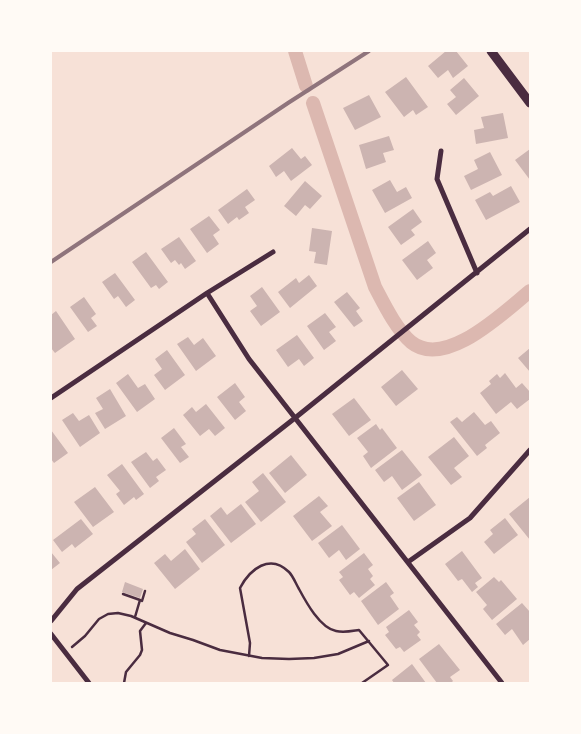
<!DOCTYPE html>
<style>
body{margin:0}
#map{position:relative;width:581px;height:734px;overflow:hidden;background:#f7e1d7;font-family:Lora,serif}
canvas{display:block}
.frame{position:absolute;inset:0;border:52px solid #fffaf5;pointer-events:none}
</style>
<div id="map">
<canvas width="581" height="734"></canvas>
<div class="frame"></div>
</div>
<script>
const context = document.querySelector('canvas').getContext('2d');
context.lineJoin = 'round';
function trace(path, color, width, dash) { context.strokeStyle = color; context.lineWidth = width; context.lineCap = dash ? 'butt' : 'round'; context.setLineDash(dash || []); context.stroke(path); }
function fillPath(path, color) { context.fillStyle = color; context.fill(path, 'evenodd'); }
trace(new Path2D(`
 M 295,51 L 306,86
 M 313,103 L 375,287 C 384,304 396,329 411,342 C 445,370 504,312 530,291`), '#dcb8b0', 14);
fillPath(new Path2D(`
 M 446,51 L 456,51 L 468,66 L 453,78 L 448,70 L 438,78 L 428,66 Z
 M 406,77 L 428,107 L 416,115 L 413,110 L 404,117 L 385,92 Z
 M 464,78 L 479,96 L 456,115 L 447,104 L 456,97 L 450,90 Z
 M 369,95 L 381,117 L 355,130 L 343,108 Z
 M 503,113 L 508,138 L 476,144 L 474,130 L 484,128 L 481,117 Z
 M 389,136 L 394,150 L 383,153 L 386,162 L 366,169 L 359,145 Z
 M 292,148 L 301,159 L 305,156 L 312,165 L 291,181 L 284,171 L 276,177 L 269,166 Z
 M 530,149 L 530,180 L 515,160 Z
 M 490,152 L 502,175 L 471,190 L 464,176 L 478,169 L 474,160 Z
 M 390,180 L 397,192 L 406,187 L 412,198 L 385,213 L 372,190 Z
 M 305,181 L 322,196 L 310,209 L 305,205 L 296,216 L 284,206 Z
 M 511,186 L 520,202 L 486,220 L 475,200 L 490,192 L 493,196 Z
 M 247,189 L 255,200 L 245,207 L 249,213 L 239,220 L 237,217 L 228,224 L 218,210 Z
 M 413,209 L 422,222 L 411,230 L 415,235 L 401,245 L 388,227 Z
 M 209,216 L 220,230 L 213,235 L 219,244 L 207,253 L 190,229 Z
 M 312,228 L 332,231 L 327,265 L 314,263 L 316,252 L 309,251 Z
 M 179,237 L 196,261 L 185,269 L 181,263 L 179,265 L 175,260 L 171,263 L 161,249 Z
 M 428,241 L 436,253 L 427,260 L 433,268 L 417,280 L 402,260 Z
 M 146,252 L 168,282 L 159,289 L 156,285 L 151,288 L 132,262 Z
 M 115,273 L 135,300 L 126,307 L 118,296 L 114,299 L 102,282 Z
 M 309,275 L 317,286 L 290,308 L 278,292 L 296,278 L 299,283 Z
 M 262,287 L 280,312 L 261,326 L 250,311 L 257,306 L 250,296 Z
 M 347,292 L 360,308 L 356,311 L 363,321 L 354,327 L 334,302 Z
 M 84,297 L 96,314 L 91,318 L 97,326 L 88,332 L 70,307 Z
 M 56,311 L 75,339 L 55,353 L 51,348 L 51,315 Z
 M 325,313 L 336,327 L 329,332 L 336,341 L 324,350 L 307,326 Z
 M 297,335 L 314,358 L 304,366 L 299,359 L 288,367 L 276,350 Z
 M 188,337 L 194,345 L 203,338 L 216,356 L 196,371 L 177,344 Z
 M 530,348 L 530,372 L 518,358 Z
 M 167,350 L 185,375 L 165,390 L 154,375 L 162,369 L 155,359 Z
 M 402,370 L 418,389 L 396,406 L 381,387 Z
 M 505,373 L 516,388 L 522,383 L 530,392 L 530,399 L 517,409 L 511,402 L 496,414 L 480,393 L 491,384 L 489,381 L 497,374 L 500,378 Z
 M 128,374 L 138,388 L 145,384 L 155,399 L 137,412 L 116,383 Z
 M 235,383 L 245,397 L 239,402 L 246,411 L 235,420 L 217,397 Z
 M 110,389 L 126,416 L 105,429 L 95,413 L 103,409 L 96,398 Z
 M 354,398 L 371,420 L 349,436 L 332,414 Z
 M 206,404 L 225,428 L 215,436 L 209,429 L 200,436 L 183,415 L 192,407 L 196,412 Z
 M 474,412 L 485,425 L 491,421 L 500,433 L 485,445 L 487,448 L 477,456 L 450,422 L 457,417 L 462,422 Z
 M 73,413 L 79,421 L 89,415 L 100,433 L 80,447 L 62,420 Z
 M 376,424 L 380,430 L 382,428 L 397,448 L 371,468 L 363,456 L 368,452 L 357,438 Z
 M 174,428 L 186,444 L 181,447 L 189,457 L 180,463 L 161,438 Z
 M 51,430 L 68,453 L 54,463 L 51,459 Z
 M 454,437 L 469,456 L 454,468 L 462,477 L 451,485 L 428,457 Z
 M 402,450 L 422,475 L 402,490 L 392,476 L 384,482 L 375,470 Z
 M 146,452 L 153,461 L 157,458 L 166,470 L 156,477 L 159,481 L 150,488 L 131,462 Z
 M 291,455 L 307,475 L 285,493 L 269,473 Z
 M 122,464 L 144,494 L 136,500 L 134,497 L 124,505 L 116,494 L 120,491 L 107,475 Z
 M 263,473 L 286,502 L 261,522 L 245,502 L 259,491 L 252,482 Z
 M 419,482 L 436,505 L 414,521 L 397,498 Z
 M 95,487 L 114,512 L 93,527 L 74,502 Z
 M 319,496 L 328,506 L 320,512 L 332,526 L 312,541 L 293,516 Z
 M 530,497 L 530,540 L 509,514 Z
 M 241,504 L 256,524 L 231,543 L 210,516 L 221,507 L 227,515 Z
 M 505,518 L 518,535 L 494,554 L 484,542 L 493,534 L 490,530 Z
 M 81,519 L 93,534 L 75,548 L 72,544 L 62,552 L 53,540 Z
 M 205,519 L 225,545 L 202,563 L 186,542 L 196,534 L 192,529 Z
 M 342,525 L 360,549 L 346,560 L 339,550 L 329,558 L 318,543 Z
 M 185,549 L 200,569 L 175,589 L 154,563 L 165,554 L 171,561 Z
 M 462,551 L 482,578 L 475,583 L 478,587 L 472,592 L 462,579 L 458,581 L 445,564 Z
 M 51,552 L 60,563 L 51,570 Z
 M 364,553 L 373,565 L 368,569 L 373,576 L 370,579 L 375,585 L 359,598 L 354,592 L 350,595 L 339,580 L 343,577 L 339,572 Z
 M 494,577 L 499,582 L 501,580 L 517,599 L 492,620 L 483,609 L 487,605 L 476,592 Z
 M 125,582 L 143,589 L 140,598 L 122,592 Z
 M 386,582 L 394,593 L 390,596 L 399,609 L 378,625 L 361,601 Z
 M 522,603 L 530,612 L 530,639 L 523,645 L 512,629 L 505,635 L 496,624 Z
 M 409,610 L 418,622 L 414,625 L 420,632 L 417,635 L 421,640 L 404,652 L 400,647 L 396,649 L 385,635 L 389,632 L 386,627 Z
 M 439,644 L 460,670 L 450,677 L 453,681 L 451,683 L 437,683 L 419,659 Z
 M 412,664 L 426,683 L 394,683 L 392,680 Z`), '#ccb4b1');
trace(new Path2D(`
 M 123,594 L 140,600 L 135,617
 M 140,600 L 142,601 L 145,591
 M 72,647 L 85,636 L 99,619 L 108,614 L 118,613 L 131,616 L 170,633 L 193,640 L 220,650 L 262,658 L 289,659 L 314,658 L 338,654 L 369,641
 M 249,656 L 250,643 L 240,588 C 250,569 270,553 289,572 C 293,576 296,584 299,589 C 306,602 320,628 336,631 C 344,633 352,631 359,630 L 388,665 L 362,683
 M 124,683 L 126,672 L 140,655 L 142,650 L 140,631 L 146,623`), '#4a2c40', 2.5);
trace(new Path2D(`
 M 441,151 L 437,179 L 477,273
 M 207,293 L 249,359 L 502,683
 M 51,398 L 207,293 L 273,252
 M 408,562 L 470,518 L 530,450
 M 51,621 L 77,589 L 295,418 L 530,229
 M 51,634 L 89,683`), '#4a2c40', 5);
trace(new Path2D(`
 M 491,51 L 530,103`), '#4a2c40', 9);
trace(new Path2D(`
 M 51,262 L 288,103 L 369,51`), '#8f747c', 4);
</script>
